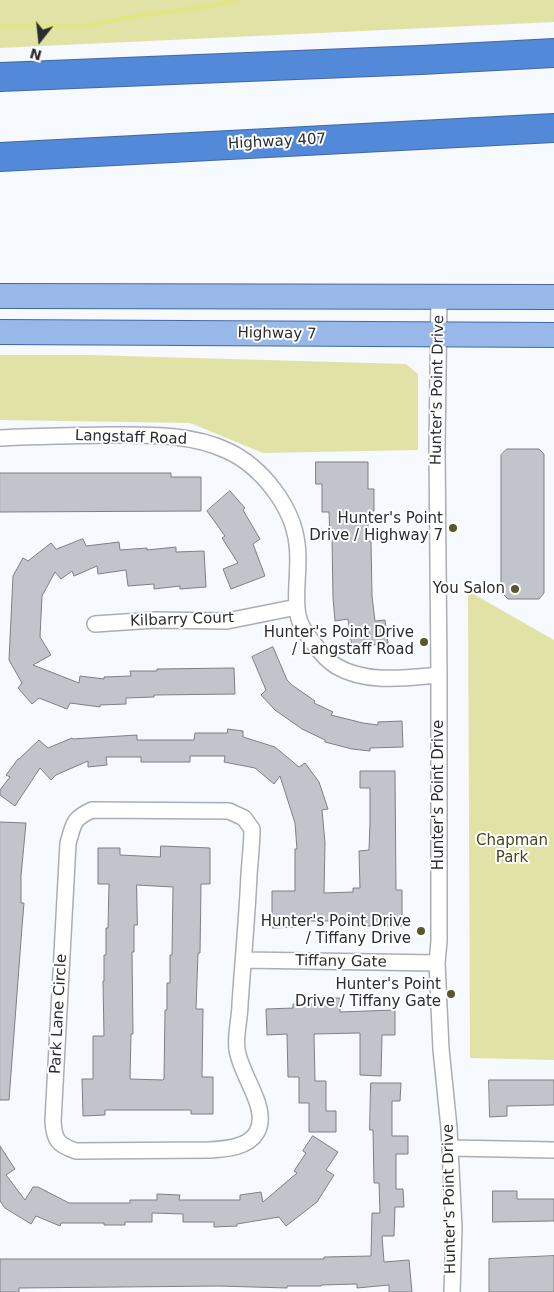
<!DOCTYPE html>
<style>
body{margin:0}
#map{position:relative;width:554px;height:1292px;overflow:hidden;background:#f6f9fe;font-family:"DejaVu Sans",sans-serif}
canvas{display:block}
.north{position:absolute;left:15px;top:15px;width:50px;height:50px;-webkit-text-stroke:4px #fff;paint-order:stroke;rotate:196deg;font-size:14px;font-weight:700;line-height:20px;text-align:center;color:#2b2c2f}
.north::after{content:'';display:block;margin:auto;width:18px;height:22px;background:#2b2c2f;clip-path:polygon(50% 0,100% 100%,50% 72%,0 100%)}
</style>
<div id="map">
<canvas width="554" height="1292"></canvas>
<div class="north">N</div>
</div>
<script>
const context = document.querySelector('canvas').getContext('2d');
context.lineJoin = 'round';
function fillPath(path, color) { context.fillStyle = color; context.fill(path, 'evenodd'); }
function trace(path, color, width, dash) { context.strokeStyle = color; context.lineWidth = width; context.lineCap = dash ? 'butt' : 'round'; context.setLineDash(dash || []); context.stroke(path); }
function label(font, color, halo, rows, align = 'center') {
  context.font = font + ' "DejaVu Sans",sans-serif'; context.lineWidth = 4; context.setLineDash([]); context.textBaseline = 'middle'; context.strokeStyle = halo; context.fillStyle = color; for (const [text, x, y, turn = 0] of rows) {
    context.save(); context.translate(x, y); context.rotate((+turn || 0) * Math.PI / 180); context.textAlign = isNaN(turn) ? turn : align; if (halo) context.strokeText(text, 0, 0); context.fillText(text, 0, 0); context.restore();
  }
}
fillPath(new Path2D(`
 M 0,0 L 554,0 L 554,22 L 0,48 Z
 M 0,355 L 89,355 L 406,364 L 418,374 L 418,450 L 263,453 L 190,423 L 0,420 Z
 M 468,591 L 554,640 L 554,1060 L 470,1058 Z`), '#e0e3a5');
trace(new Path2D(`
 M 0,26 L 86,26 L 130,17 L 205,7 L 237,0`), '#e1e585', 4.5);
const building = new Path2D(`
 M 507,449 L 539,449 L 544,454 L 544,593 L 539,599 L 508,599 L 501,592 L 501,455 Z
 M 316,462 L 368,462 L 368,489 L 374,489 L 374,511 L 368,511 L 368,541 L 371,541 L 372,596 L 375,621 L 385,620 L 388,643 L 352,648 L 348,619 L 335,621 L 333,598 L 332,538 L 330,538 L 329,512 L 322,512 L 322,484 L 316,484 Z
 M 0,473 L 171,473 L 171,477 L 201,477 L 201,511 L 0,512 Z
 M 230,491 L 245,508 L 243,510 L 260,539 L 253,544 L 265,576 L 231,589 L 223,569 L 238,563 L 222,538 L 225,536 L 207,511 Z
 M 83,539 L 86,546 L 119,542 L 120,550 L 147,548 L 147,550 L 176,547 L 176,552 L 204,551 L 206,587 L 180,589 L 180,586 L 154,589 L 154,584 L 128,586 L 126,570 L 98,574 L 97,566 L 74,576 L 72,571 L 61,579 L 55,572 L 42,596 L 40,637 L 51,655 L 33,665 L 79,683 L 80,676 L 104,679 L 104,677 L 131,676 L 130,671 L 157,671 L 157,669 L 234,668 L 235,694 L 154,695 L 154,697 L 126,698 L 126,704 L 100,705 L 100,707 L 70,703 L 67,709 L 39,698 L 32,704 L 18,688 L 22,683 L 9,660 L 13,576 L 23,558 L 28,561 L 51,543 L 56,549 Z
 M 273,647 L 287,680 L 292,685 L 315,701 L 314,703 L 333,712 L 331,715 L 363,723 L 378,725 L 378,722 L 402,721 L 403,747 L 370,748 L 370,751 L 352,749 L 325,742 L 325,740 L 302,729 L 275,710 L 261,695 L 266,690 L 252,657 Z
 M 228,729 L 243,731 L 243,737 L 275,747 L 299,767 L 305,763 L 319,782 L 328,809 L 322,810 L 325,843 L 324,893 L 353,892 L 353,888 L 360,888 L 359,851 L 369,850 L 370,822 L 370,788 L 360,788 L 360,771 L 395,771 L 396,890 L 402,890 L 402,926 L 353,926 L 353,921 L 296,921 L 296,927 L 272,928 L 272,891 L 295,891 L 295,849 L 297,849 L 295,823 L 280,776 L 274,784 L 255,768 L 224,762 L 225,756 L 190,756 L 190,762 L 141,762 L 141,757 L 106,757 L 107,765 L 88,767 L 88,761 L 56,775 L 51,780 L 40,768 L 15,806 L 0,795 L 0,790 L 10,777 L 6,775 L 18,759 L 19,759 L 39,740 L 48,748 L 72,738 L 73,739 L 137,735 L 137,740 L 194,740 L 195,733 L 227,733 Z
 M 0,822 L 26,823 L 21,876 L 21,903 L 24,903 L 22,927 L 9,1100 L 0,1100 Z
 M 161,846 L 210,848 L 210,884 L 201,884 L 200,953 L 198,953 L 196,1009 L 203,1009 L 202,1077 L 213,1077 L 213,1114 L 191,1114 L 191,1110 L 105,1110 L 105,1115 L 83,1116 L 82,1079 L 93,1079 L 93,1036 L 104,1036 L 103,981 L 104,981 L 104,955 L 106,955 L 106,928 L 108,928 L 109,884 L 98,884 L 98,848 L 120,848 L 120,855 L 160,857 ZM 137,885 L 173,887 L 172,955 L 170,955 L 170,983 L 167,983 L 167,1010 L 165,1010 L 164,1079 L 163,1080 L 130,1079 L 131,1034 L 133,1034 L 132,952 L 134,952 L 134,925 L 137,925 Z
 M 323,998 L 340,998 L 340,1012 L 395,1010 L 395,1035 L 382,1035 L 381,1076 L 360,1075 L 360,1033 L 314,1034 L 315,1081 L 326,1081 L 326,1111 L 336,1111 L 336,1132 L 309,1132 L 309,1103 L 299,1103 L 299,1077 L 288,1077 L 287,1034 L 267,1035 L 266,1009 L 293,1008 L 293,1004 L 323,1004 Z
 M 489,1080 L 554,1080 L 554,1105 L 507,1106 L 507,1116 L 490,1117 Z
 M 371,1083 L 401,1083 L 400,1101 L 392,1101 L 392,1136 L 408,1136 L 408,1154 L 396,1154 L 396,1189 L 403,1189 L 404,1207 L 395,1207 L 394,1236 L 382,1236 L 384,1262 L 409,1260 L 412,1292 L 389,1292 L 389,1285 L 357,1288 L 357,1284 L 321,1285 L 321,1286 L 287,1286 L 287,1288 L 219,1286 L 19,1288 L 19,1292 L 0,1292 L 0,1259 L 324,1259 L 324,1257 L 371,1256 L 372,1213 L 380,1213 L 379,1183 L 374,1183 L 373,1130 L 370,1130 Z
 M 313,1136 L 338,1152 L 326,1170 L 334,1175 L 317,1202 L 286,1226 L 279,1217 L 237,1224 L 237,1226 L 214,1227 L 214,1222 L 183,1222 L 183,1214 L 152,1213 L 152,1222 L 125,1222 L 125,1225 L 104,1225 L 104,1223 L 61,1223 L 60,1226 L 36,1216 L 31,1224 L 5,1208 L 0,1201 L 0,1146 L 15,1169 L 6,1175 L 25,1200 L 33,1187 L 38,1187 L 69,1203 L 130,1203 L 130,1200 L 157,1200 L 157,1194 L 180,1195 L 179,1200 L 240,1200 L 240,1195 L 261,1192 L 263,1202 L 297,1173 L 294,1171 L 306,1153 L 303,1151 Z
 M 493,1191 L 517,1191 L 517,1199 L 554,1199 L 554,1221 L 493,1222 Z
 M 554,1256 L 554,1292 L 489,1292 L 489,1259 Z`);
fillPath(building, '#c1c5cb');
trace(building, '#7c8085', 1);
const minor = new Path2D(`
 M 439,297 L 437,449 L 439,675 L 439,941 L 437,963 L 441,1049 L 449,1128 L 454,1228 L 452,1292
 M 0,438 C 35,436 70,436 106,435 C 146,435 190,433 228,451 C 262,467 293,507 297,544 C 300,565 295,587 297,608 C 298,623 305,633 315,645 C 320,652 328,661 336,666 C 366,684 406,678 439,675
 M 95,624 L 155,620 L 227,621 L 297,607
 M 92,810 L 229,811 L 244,818 L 252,829 C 252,844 250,860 249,875 C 247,918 243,961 240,1004 C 240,1019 235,1034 237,1049 C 240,1075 270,1108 257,1132 C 248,1148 225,1149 209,1150 L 76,1151 C 58,1145 54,1140 53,1121 L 68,843 C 74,824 72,819 92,810 Z
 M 244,960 L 437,963
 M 450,1148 L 554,1150`);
const primary = new Path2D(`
 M 0,296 L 554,297
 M 0,332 L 554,335`);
const motorway = new Path2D(`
 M 0,77 L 421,60 L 554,53
 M 0,157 L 554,128`);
trace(minor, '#aaaeb4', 18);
trace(primary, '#44689e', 26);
trace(motorway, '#44689e', 30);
trace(minor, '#fff', 15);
trace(primary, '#97b8e8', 24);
trace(motorway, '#5289d9', 28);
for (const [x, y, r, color] of [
 [453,528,5,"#585927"],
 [515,589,5,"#585927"],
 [424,642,5,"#585927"],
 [421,931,5,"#585927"],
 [451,994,5,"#585927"]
]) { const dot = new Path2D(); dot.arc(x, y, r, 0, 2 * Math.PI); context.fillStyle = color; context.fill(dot); trace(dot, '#fff', 2); }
label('15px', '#2b2c2f', '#fff', [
 ["Highway 407",277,142,-3],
 ["Highway 7",277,334,1],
 ["Hunter's Point Drive",438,390,-89],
 ["Langstaff Road",131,438,2],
 ["Kilbarry Court",182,620,-2],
 ["Hunter's Point Drive",439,795,-90],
 ["Tiffany Gate",341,962,1],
 ["Park Lane Circle",59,1014,-87],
 ["Hunter's Point Drive",450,1199,-91]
]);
label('15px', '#2b2c2f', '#fff', [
 ["Hunter's Point",443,519],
 ["Drive / Highway 7",443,536],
 ["You Salon",505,589],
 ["Hunter's Point Drive",414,633],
 ["/ Langstaff Road",414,650],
 ["Hunter's Point Drive",411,922],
 ["/ Tiffany Drive",411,939],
 ["Hunter's Point",441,985],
 ["Drive / Tiffany Gate",441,1002]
], 'right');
label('15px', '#45461e', '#fff', [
 ["Chapman",512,841],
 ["Park",512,858]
]);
</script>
